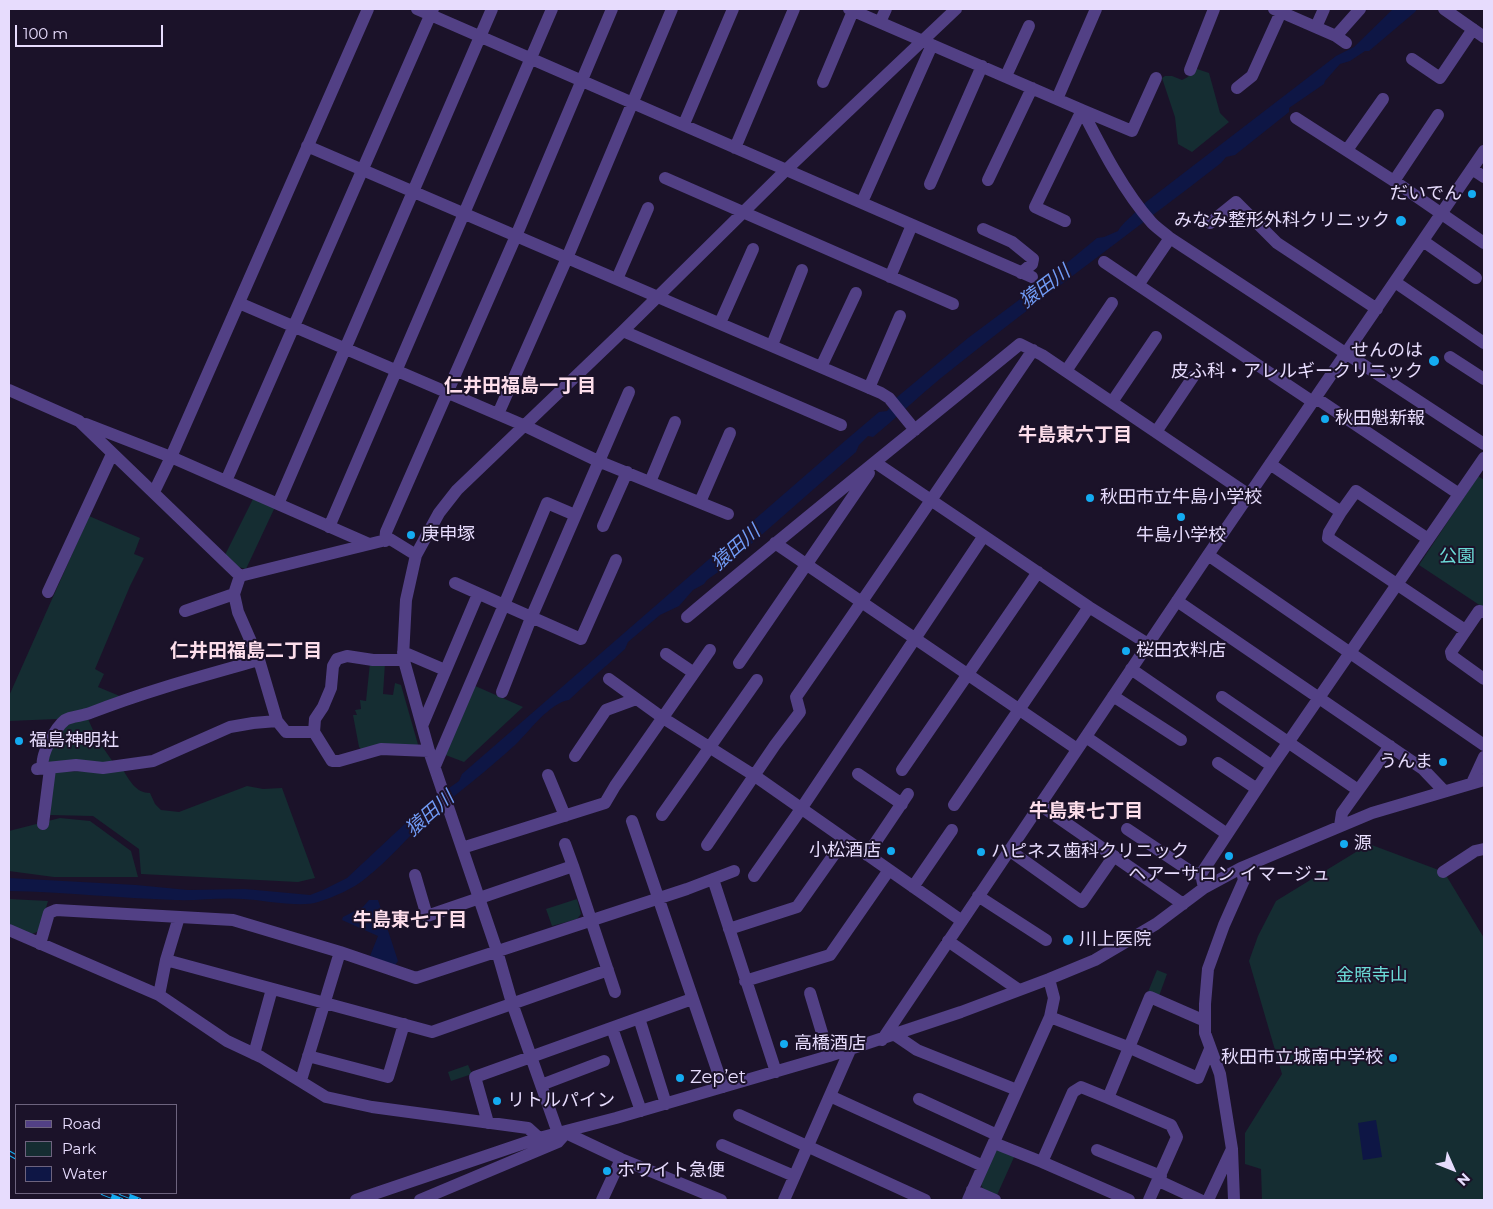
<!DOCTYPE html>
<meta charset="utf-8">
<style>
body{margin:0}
#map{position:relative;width:1493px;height:1209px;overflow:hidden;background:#1b1229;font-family:Montserrat,sans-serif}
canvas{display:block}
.frame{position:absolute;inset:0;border:10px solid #e7dcfd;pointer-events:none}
.legend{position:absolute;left:15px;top:1104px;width:162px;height:90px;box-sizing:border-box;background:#1b1229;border:1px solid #6d637e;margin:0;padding:6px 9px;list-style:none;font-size:15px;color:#e7dcfd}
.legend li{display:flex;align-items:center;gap:10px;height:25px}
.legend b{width:25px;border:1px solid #6d637e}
.north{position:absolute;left:1428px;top:1144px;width:50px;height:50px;-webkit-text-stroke:4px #1b1229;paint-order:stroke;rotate:134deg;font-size:14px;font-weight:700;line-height:20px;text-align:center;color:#e7dcfd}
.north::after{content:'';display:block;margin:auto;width:18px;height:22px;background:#e7dcfd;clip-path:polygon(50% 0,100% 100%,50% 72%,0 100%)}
.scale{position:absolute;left:15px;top:25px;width:148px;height:22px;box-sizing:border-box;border:2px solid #e7dcfd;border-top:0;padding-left:6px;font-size:15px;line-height:18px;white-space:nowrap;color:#e7dcfd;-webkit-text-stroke:4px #1b1229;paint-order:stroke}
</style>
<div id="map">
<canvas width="1493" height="1209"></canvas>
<div class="frame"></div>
<ul class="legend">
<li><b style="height:6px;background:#524085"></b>Road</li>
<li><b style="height:14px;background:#152d32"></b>Park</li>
<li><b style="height:14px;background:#0e1645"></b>Water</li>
</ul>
<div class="north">N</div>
<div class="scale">100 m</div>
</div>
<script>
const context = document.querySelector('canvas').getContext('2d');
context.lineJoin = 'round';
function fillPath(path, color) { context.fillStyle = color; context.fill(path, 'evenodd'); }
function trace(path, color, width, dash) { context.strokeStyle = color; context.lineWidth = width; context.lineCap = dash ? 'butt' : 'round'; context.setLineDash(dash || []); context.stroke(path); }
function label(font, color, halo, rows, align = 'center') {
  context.font = font + ' Montserrat,"Noto Sans JP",sans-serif'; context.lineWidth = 4; context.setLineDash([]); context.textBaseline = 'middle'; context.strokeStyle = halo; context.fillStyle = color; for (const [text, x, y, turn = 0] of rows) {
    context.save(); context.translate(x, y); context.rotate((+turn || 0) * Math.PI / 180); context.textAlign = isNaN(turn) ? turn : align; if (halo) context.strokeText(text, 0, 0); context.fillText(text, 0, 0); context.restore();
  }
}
fillPath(new Path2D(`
 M 1194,68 L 1209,73 L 1220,113 L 1229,122 L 1192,152 L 1178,144 L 1175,117 L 1162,78 L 1165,76 L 1172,76 L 1182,80 L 1188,77 Z
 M 1478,476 L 1484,480 L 1484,608 L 1419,565 Z
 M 254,497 L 275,507 L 246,569 L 235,566 L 225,555 Z
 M 89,516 L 140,538 L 134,554 L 144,558 L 130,586 L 95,669 L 104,674 L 98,687 L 122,697 L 57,719 L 9,721 L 9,696 Z
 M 370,663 L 385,663 L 383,694 L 393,695 L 395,683 L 401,685 L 419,748 L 363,751 L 359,747 L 353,715 L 357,715 L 355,710 L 361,709 L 360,700 L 366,701 Z
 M 473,685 L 523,707 L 464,762 L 443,754 Z
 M 88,719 L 97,739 L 113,762 L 49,764 L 47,758 L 67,724 Z
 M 123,770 C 130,781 136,793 150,793 L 155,804 L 161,810 L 179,812 L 247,786 L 263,789 L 282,788 L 315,878 L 298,882 L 141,874 L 139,849 L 93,816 L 50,815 L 53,772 Z
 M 60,818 L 90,821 L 131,851 L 138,877 L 54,877 L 9,871 L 9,831 Z
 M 1369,844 L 1444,872 L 1484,938 L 1484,1200 L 1262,1200 L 1261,1169 L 1245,1164 L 1245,1133 L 1282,1074 L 1249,961 L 1258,936 L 1276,901 Z
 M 9,899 L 48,901 L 39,931 L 30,935 L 9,926 Z
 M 577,899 L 581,914 L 577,919 L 552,926 L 546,909 Z
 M 1157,970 L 1167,974 L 1159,996 L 1148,992 Z
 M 468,1065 L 472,1074 L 451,1081 L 448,1072 Z
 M 1002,1149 L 1015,1155 L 997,1195 L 984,1190 L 980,1183 L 994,1152 Z`), '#152d32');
fillPath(new Path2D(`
 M 1393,9 L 1417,9 L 1415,12 L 1369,51 L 1365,51 L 1350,61 L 1340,64 L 1325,81 L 1324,84 L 1289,108 L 1289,112 L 1235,155 L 1226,157 L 1221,163 C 1128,235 1033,304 941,378 C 918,397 896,418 873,437 L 868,436 L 859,445 L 856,452 L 725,567 L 707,580 L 704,584 L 693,590 L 679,606 L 660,615 L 628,642 L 625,649 L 614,659 L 599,672 L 569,700 C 549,703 529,732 515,745 C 487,771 457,793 428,818 C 407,838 388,861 366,878 C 353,889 334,897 318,902 C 301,908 263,900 243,899 C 220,897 198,901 175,900 C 119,898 64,892 9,891 L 9,878 L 136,885 L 188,890 L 245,889 L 310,895 L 323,890 L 347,878 L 425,805 L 459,781 L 462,774 L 846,440 L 879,412 L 887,411 L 896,400 L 896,398 L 968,338 L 1051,276 L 1097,238 L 1104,237 L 1118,231 C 1122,223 1139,210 1146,202 L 1336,56 L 1354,47 Z
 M 369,900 L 378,900 L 398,961 L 395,965 L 370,956 L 378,936 L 342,920 L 343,917 L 363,907 Z
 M 1376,1120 L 1382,1157 L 1363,1160 L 1358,1123 Z`), '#0e1645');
trace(new Path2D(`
 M 417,9 L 1032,277
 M 849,9 L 1082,110 C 1101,147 1124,192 1152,223 C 1157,228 1164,233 1170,238 L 1484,444
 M 1274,9 L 1336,36 L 1346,43
 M 1444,9 L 1484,37
 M 880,22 L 886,9
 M 1316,27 L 1324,9
 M 1336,36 L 1360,9
 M 1412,59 L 1440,78 L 1473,29
 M 1190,70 L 1214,9
 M 1006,76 L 1029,26
 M 823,82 L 853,11
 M 1237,88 L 1252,76 L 1281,12
 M 1057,99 L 1096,9
 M 1296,118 L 1394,181 L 1484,243
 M 684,124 L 733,9
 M 307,146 L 881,393 L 889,398 L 915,430
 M 735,148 L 794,9
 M 1347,150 L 1383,99
 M 1472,169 L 1484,177
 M 665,178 L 953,304
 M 988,180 L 1032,88
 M 1394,181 L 1438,115
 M 930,184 L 982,66
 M 862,202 L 932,45
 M 1065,221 L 1035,207 L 1082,110 L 1132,131 L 1156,78
 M 1210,223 L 1236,202 L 1277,243 L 1377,309
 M 983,229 L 1012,242 L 1033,259 L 1032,264 L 1021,273
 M 1170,238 L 1138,285 L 1313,402
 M 1423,241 L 1476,278
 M 1104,262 L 1138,285
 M 890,277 L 912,225
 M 617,279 L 648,208
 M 1395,282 L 1484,343
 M 239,303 L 523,425 L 598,461 L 728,514
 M 720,323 L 753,249
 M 623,331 L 841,425
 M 772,345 L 802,270
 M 1450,357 L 1484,379
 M 821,367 L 856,293
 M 1066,371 L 1112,303
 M 869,388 L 900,316
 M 9,390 L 79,421 L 240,576 L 390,539 L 416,555
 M 1316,398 L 1459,494
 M 1112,402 L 1156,337
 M 498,414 L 567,258 L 672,9
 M 86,424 L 171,457 L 369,544
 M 1156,432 L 1193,377
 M 876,463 L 1089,607 L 1148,644
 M 1270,464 L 1341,512 L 1356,491 L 1428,539
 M 226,481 L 433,9
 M 650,482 L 675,422
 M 154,492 L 171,457 L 368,9
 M 700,502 L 730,433
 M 278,504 L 492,9
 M 1341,512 L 1329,532 L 1328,538 L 1465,630
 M 603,526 L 627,472
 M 329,527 L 552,9
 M 385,541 L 386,532 L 516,236 L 612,9
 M 775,543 L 1077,749
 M 1208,555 L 1484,745
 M 240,576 L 234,594 L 238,612 L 259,660 L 277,721 L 286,732 L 314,732 L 332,761 L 339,761 L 381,749 L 429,751
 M 455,583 L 504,605 L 547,503 L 575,515
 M 48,592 L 112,454
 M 1177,601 L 1423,769 L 1444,791
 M 185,611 L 234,594
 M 1484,612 L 1479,611 L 1451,652 L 1452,656 L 1484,679
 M 687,617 C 796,525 909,435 1020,344 L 1042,355 L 1249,495
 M 403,652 L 445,670
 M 666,654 L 694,673
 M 739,663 L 869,473
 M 1131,669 L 1272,766
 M 609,679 L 663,718 L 755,776 L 962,921
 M 502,692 L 531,618 L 629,392
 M 1113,696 L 1181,740
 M 1222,697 L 1358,790
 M 422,726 L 478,594
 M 314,732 L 315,719 L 323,707 L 331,688 L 333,666 L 337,659 L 347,656 L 373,660 L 404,660
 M 1086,737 L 1227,834
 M 575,756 L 606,710 L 636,699
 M 1218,763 L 1257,789
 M 435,766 L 504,605 L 581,639 L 616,560
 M 43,767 C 40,756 55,728 65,720 C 71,716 83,716 90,713 C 146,691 202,676 259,660
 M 37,769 L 76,765 L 103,768 L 153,761 L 230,727 L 253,723 L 277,721
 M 902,770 L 1038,572
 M 858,774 L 902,804
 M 548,775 L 565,816
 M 1472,783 L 1484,757
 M 954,805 L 1089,607
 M 1040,805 L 1183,904
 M 662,815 L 757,680
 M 632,821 L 723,1087
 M 43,824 L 50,769
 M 1340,826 L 1342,813 L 1390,746
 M 1127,829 L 1193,873 L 1201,874
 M 565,844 L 573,866
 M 707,845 L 775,745 L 800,712 L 796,697 C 876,582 954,466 1033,350
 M 462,848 L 605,803 L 615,786 L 710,650
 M 1009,850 L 1082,902 L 1114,856
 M 867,855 L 908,794
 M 1443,872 L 1475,851 L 1484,849
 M 415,875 L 427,916 L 573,866 L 615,992
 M 754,876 L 801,809 L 983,537
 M 713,879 L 776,1072
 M 913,887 L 952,830
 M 1204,888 L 1201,874 L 1272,766 L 1484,458
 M 978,896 L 1046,940
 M 729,929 L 797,907 L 845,839
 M 9,930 L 159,995 L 227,1041 L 261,1057 L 326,1097 L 372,1107 L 528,1128 L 539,1138
 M 948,941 L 1019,990
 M 40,944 L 49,913 L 56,910 L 233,920 L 340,952 L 416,978 L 687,889 L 734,871
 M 166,960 L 432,1032 L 608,970
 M 745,981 L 830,955 L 889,870
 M 810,993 L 829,1056
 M 159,995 L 166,960 L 179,917
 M 1050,1017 L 1128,1047 L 1198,1078 L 1210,1049
 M 639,1018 L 666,1104
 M 612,1028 L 641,1111
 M 895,1035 L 917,1050 L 1017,1090
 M 882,1040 L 1208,555 L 1484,151
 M 254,1054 L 272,989
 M 308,1056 L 388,1077 L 404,1024
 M 301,1080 L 340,952
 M 541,1085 L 604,1061
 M 830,1096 L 983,1166
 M 1108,1098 L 1171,1125 L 1177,1137 L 1149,1200
 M 919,1099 L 997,1135
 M 739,1115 L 925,1200
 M 488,1123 L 475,1077 L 692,999
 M 558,1133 L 512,1003 L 497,951 L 429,751 L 403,657 L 406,600 L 416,555 L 439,513 L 457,490 L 623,331 L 786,170 L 956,9
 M 566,1133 L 621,1159 L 721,1200
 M 994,1143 L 1042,1162 L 1073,1092 L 1081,1087 L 1108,1098 L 1150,997 L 1205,1021
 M 722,1145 L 794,1176
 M 1097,1150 L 1161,1176
 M 1042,1162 L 1129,1200
 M 1159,1181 L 1200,1200
 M 972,1190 L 995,1200
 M 356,1200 L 539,1138 L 616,1118 L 829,1056 L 961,1012 L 1049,979 L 1095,960 L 1156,924 L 1204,888 L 1241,868 L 1372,813 L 1484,780
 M 420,1200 L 558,1142 L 566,1133
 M 602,1200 L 621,1159
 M 784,1200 L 850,1050
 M 968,1200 L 1050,1017 L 1054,998 L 1049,979
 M 1208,1200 L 1231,1151
 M 1234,1200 L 1232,1149 L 1220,1074 L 1205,1033 L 1205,1004 L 1208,969 L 1224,925 L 1244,880 L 1241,868`), '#524085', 12);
const rail = new Path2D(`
 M 9,1153 L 16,1157
 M 103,1193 L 121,1200
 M 121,1193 L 139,1200`);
trace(rail, '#14abf1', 5);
trace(rail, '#1b1229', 3, [9]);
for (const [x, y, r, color] of [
 [1472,194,5,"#14abf1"],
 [1401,221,6,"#14abf1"],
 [1434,361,6,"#14abf1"],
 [1325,419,5,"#14abf1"],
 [1090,498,5,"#14abf1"],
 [1181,517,5,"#14abf1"],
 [411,535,5,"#14abf1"],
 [1126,651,5,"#14abf1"],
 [19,741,5,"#14abf1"],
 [1443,762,5,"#14abf1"],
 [1344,844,5,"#14abf1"],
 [891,851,5,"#14abf1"],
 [981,852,5,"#14abf1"],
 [1229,856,5,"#14abf1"],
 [1068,940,6,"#14abf1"],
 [784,1044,5,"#14abf1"],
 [1393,1058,5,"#14abf1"],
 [680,1078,5,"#14abf1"],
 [497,1101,5,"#14abf1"],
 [607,1171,5,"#14abf1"]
]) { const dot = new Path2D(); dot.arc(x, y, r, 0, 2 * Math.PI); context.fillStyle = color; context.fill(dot); trace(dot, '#1b1229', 2); }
label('18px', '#e7dcfd', '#1b1229', [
 ["だいでん",1462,194,"right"],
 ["みなみ整形外科クリニック",1390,221,"right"],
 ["せんのは",1423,351,"right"],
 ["皮ふ科・アレルギークリニック",1423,372,"right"],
 ["秋田魁新報",1335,419],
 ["秋田市立牛島小学校",1100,498],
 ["庚申塚",421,535],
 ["牛島小学校",1181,536,"center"],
 ["桜田衣料店",1136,651],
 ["福島神明社",29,741],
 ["うんま",1433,762,"right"],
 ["源",1354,844],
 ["小松酒店",881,851,"right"],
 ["ハピネス歯科クリニック",991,852],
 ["ヘアーサロン イマージュ",1229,875,"center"],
 ["川上医院",1079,940],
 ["高橋酒店",794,1044],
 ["秋田市立城南中学校",1383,1058,"right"],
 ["Zep’et",690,1078],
 ["リトルパイン",507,1101],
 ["ホワイト急便",617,1171]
], 'left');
label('18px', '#6bdad6', '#1b1229', [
 ["公園",1457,557],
 ["金照寺山",1372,976]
]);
label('italic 19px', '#719bf6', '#1b1229', [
 ["猿田川",1045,287,-37],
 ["猿田川",736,548,-41],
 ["猿田川",430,814,-41]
]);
label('bold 19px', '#fddeeb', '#1b1229', [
 ["仁井田福島一丁目",520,386],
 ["牛島東六丁目",1075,435],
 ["仁井田福島二丁目",246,651],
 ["牛島東七丁目",1086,811],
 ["牛島東七丁目",410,920]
]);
</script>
